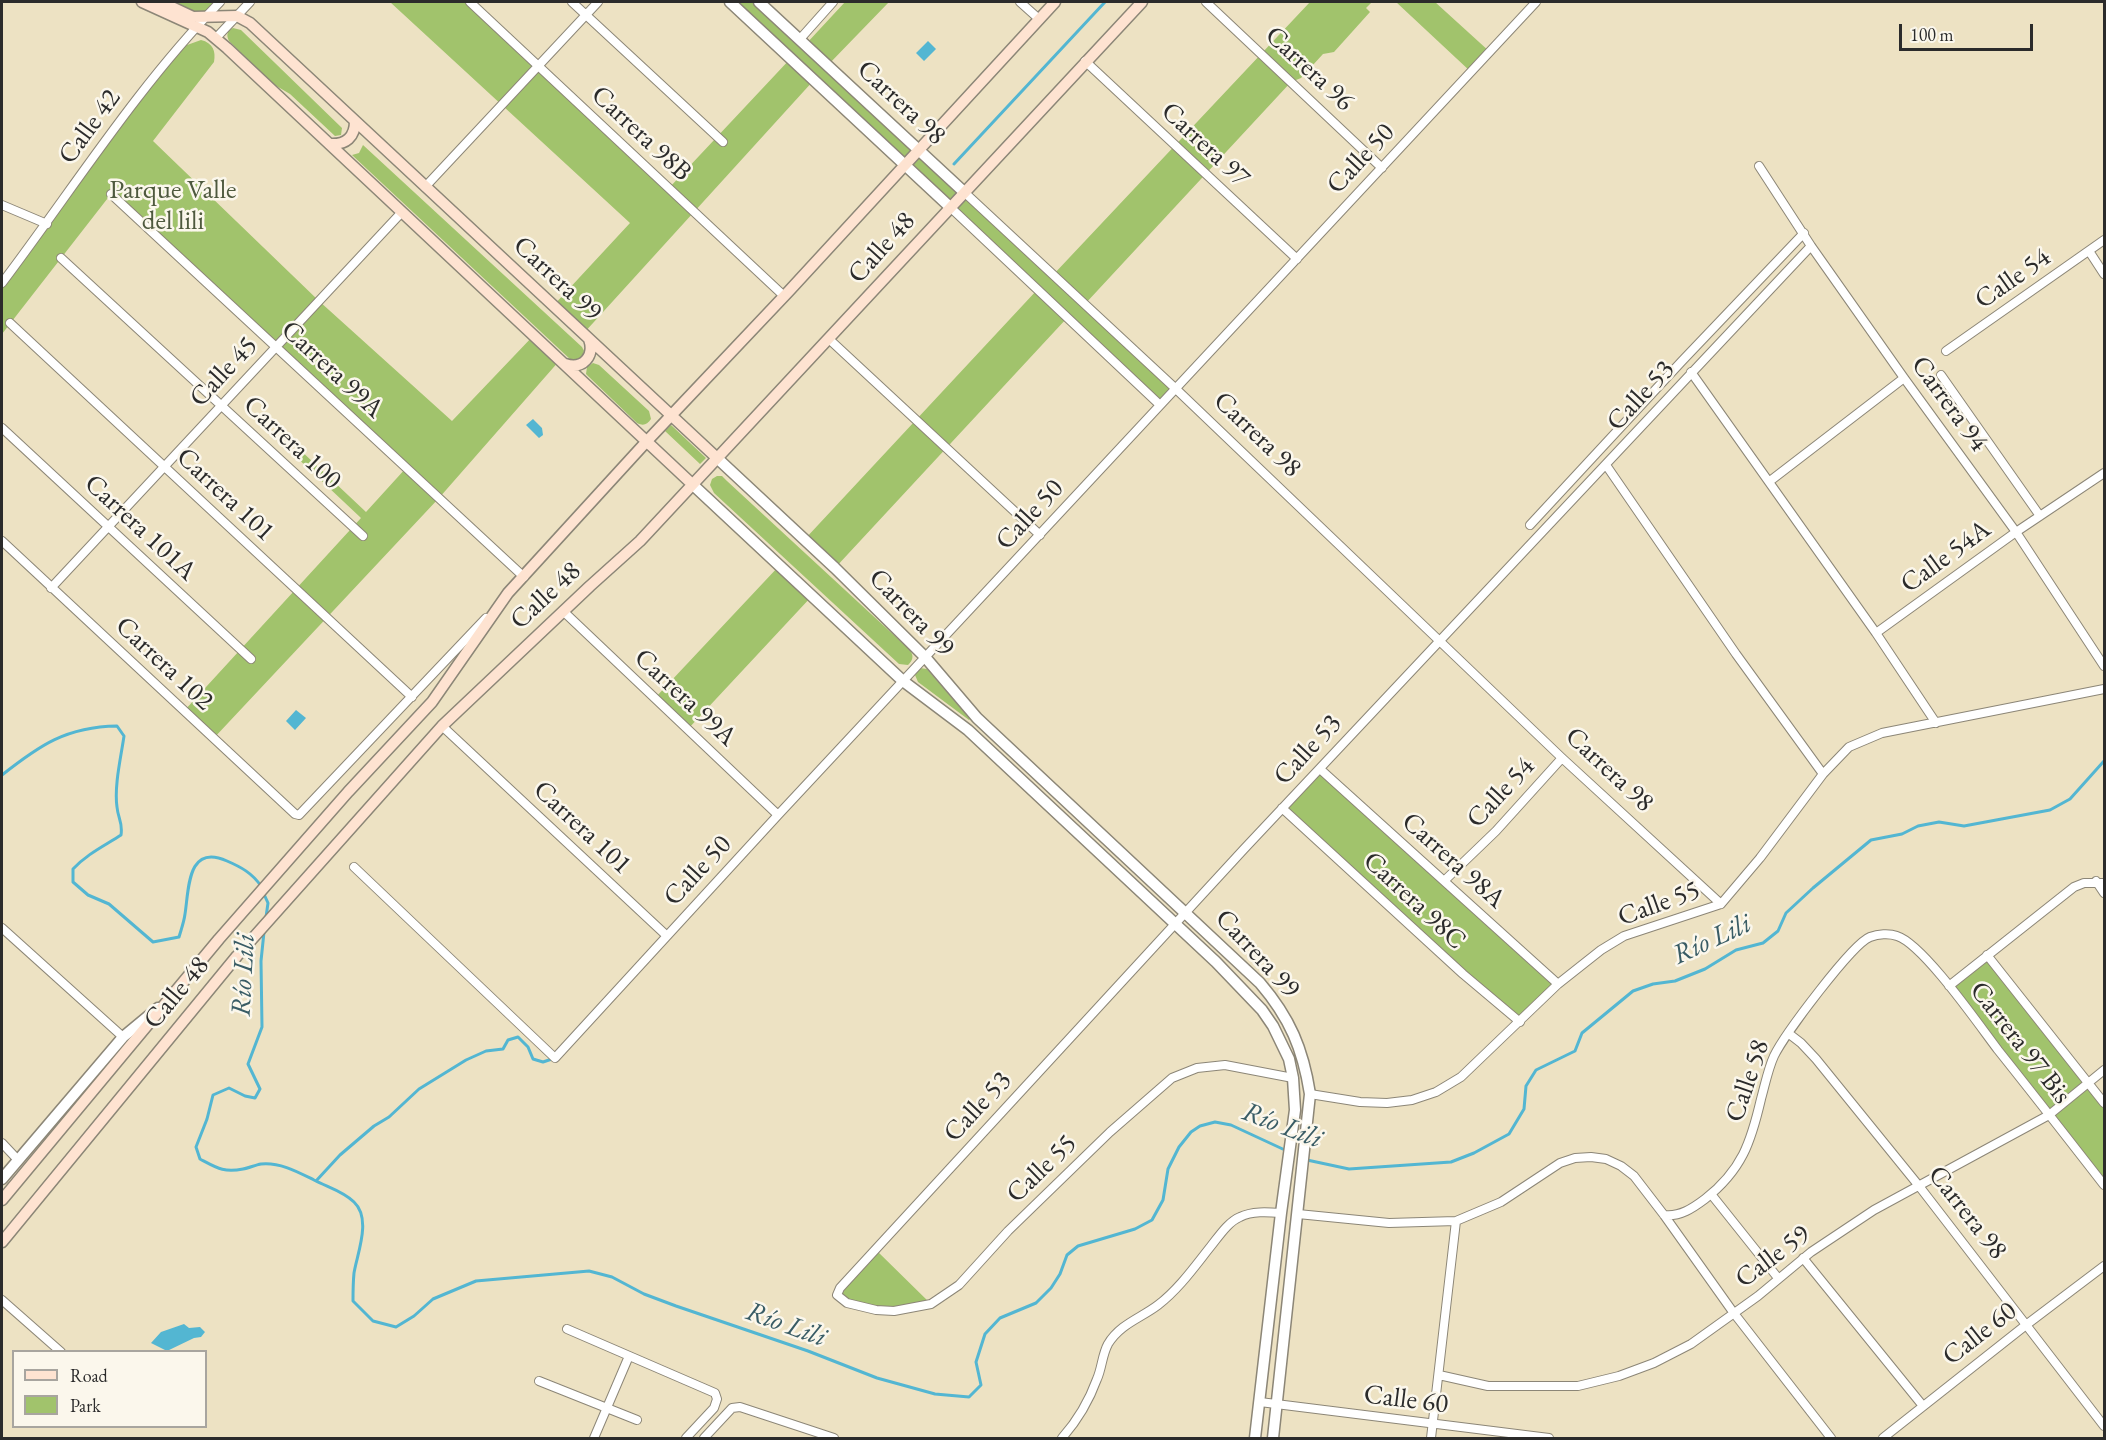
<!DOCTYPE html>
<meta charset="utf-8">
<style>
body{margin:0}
#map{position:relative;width:2106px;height:1440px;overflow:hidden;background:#ede2c3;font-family:"EB Garamond",serif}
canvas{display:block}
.frame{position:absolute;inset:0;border:3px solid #2b2b2b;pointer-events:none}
.legend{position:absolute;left:12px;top:1350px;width:195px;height:78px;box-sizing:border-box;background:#fbf7ec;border:2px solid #a8a59f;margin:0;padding:8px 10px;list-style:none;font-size:18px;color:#2b2b2b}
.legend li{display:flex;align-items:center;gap:12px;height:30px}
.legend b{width:30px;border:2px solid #a8a59f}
.scale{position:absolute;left:1899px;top:24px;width:134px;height:27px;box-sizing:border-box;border:3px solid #2b2b2b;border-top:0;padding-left:8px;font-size:18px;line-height:21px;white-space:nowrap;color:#2b2b2b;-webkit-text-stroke:4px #fbf7ec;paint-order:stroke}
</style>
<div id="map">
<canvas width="2106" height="1440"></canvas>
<div class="frame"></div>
<ul class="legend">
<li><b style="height:8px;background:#fee3d1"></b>Road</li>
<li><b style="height:16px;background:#a1c36c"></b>Park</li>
</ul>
<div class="scale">100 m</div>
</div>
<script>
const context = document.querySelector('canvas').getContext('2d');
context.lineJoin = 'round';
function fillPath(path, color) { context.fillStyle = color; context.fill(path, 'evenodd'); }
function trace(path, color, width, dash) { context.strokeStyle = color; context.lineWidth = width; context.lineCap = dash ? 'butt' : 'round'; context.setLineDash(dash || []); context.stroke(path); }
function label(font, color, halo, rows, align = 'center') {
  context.font = font + ' "EB Garamond",serif'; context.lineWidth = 5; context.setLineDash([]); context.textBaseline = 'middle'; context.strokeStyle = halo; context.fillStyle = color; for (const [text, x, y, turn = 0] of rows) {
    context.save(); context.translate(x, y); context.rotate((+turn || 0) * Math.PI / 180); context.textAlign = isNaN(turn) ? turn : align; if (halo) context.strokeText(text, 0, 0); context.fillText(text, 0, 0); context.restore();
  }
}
fillPath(new Path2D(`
 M 161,2 L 220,2 L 204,18 Z
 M 390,2 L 470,2 L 669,188 L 791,58 L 730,2 L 759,2 L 806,44 L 845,2 L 889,2 L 828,65 L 1053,275 L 1310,2 L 1372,2 L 1366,8 L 1370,12 L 1334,52 L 1323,54 L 1301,78 L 1291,82 L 1085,304 L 1176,389 L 1160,405 L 1067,318 L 835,568 L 805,539 L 1037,290 L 814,80 L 583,334 L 553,306 L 630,223 Z
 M 1396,2 L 1435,2 L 1490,52 L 1471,72 Z
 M 233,28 L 241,30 L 342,128 L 341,135 L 335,136 L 290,94 L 273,84 L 229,41 C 226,35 227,31 233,28 Z
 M 201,40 C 213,43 216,51 214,62 L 153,141 L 319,301 L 452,421 L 534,335 L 560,360 L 439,498 L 213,739 L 184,711 L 361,518 L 292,453 L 297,447 L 366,512 L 406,468 L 111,194 L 2,334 L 2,283 L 176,49 Z
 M 363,145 L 582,347 L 584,351 L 581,359 L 571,360 L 352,155 L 359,153 Z
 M 593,363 L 599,365 L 649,411 L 651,419 C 647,425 643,426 637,423 L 589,377 L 586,374 L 587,367 Z
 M 671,425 L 706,458 L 700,464 L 665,431 Z
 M 717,476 L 722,476 L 727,481 L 910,650 C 914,656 913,660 908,665 L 899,664 L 714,493 L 710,485 L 712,479 Z
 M 779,566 L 812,596 L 688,729 L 655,698 Z
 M 920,668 L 927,669 L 970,719 L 969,720 L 918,682 L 915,675 Z
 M 1320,769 L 1558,984 L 1520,1022 L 1282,808 Z
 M 1987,955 L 2104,1103 L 2104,1185 L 1949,986 Z
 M 876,1250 L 931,1304 L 894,1311 L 847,1303 L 838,1291 Z`), '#a1c36c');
fillPath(new Path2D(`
 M 928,41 L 936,49 L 924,61 L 916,53 Z
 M 533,419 L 542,428 L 543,435 L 539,438 L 526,425 Z
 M 296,710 L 306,718 L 295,730 L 286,721 Z
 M 184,1324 L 189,1328 L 200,1327 L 205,1332 L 201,1337 L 194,1338 L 167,1351 L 151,1343 L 161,1332 Z`), '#53b6d2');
trace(new Path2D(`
 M 954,164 L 1105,2
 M 2,775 C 40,745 66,727 117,726 L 124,736 C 121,757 114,786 117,807 C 118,819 123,822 121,835 C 104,846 87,854 73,869 L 73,882 L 88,895 L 109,904 L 153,942 L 179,937 C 181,930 184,922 185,914 C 189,889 187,843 227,861 C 241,867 252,873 261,886
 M 263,892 L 268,903 L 266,917
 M 264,932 L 261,961 L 262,1027 L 248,1064 L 260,1089 L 255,1098 L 245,1096 L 229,1088 L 213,1095 L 207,1119 L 196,1147 L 200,1159 C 217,1168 224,1173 243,1169 C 249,1168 255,1165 261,1164 C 280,1162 298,1172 314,1180 C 327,1187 343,1191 354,1202 C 372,1219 357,1254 354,1273 C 353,1283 353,1292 353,1301 L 373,1321 L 396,1327 L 414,1316 L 433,1299 L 476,1281 L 589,1271 L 612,1277 L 644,1294 L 676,1306 L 808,1351 L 877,1378 L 935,1394 L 969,1397 L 981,1385 L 976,1362 L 985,1334 L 1000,1318 L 1036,1303 L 1051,1288 L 1060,1274 L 1067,1255 L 1078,1246 L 1135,1229 L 1152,1220 L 1163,1200 L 1168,1169 L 1179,1147 L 1191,1132 L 1200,1126 L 1215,1122 L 1231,1125 L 1287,1151
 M 1307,1160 L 1349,1169 L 1451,1162 L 1474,1153 L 1509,1134 L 1524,1109 L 1526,1086 L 1536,1070 L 1575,1051 L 1582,1033 L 1633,991 L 1653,984 L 1675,981 L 1705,969 L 1736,950 L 1763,943 L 1778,931 L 1786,913 L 1813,888 L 1871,840 L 1902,834 L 1918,826 L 1939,822 L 1964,826 L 2050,810 L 2070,799 L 2104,761
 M 316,1181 L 340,1155 L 374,1126 L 389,1117 L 419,1089 L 466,1060 L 486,1051 L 503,1049 L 508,1040 L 518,1037 L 528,1047 L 533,1059 L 543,1062 L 552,1059`), '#53b6d2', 3);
const minor = new Path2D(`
 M 470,2 L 784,296
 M 572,2 L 723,142
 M 1020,2 L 1039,19
 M 1206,2 L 1382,168
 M 216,38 L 250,2
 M 800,39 L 833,2
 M 1085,61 L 1297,259
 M 1759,166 L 1811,246 L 1904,378 L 2016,532 L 2104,666
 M 425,187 L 598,2
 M 964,192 L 1176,389 L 1562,758 L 1721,904
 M 111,194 L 524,577
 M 2,205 L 47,224
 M 950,207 L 1160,405
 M 2089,251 L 2104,274
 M 61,258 L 363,536
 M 2,283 C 73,189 137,87 220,2
 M 10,323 L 412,697
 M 830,340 L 1040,535
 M 1946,351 L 2104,240
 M 1691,372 L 1876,633 L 1936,723
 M 1941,375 L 2040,516
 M 2,428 L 251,659
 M 1606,465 L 1736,654 L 1823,774
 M 1770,481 L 1904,378
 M 1530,525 L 1682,361 L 1804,233
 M 2,541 L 295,814 L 299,815 L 486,618
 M 51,588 L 402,212
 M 563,611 L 778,815
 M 1876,633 L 2016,532 L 2104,473
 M 442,726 L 667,936
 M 1320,769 L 1558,984
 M 1282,808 L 1463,974 L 1520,1022
 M 354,867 L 555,1058 L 778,815 L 1536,2
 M 1444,881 L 1496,831 L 1562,758
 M 2096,881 L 2104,893
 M 2,928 L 123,1037
 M 1987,955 L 2104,1103
 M 1949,986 L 2074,887 L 2084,883 L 2104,883
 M 1788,1033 L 1801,1043 L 1816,1059 L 1919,1186 L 2104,1426
 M 1293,1078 L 1225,1065 L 1197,1068 L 1172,1078 L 1110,1132 L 1008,1231 L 959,1285 L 931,1304 L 894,1311 L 876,1310 L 847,1303 L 837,1295 L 840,1288 L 1244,849 L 1811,246
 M 1310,1094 L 1360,1102 L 1387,1103 L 1412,1100 L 1436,1092 L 1461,1077 L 1558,984 L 1601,950 L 1624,936 L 1721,904 L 1760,858 L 1823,774 L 1849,747 L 1882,733 L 2104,689
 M 2,1143 L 18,1160
 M 1711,1194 L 1778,1278
 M 1298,1214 L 1389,1223 L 1456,1221 L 1501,1202 L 1560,1163 L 1575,1158 L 1591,1157 L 1606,1159 L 1621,1166 L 1634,1176 L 1664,1215 L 1733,1312 L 1831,1438
 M 1664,1215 C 1680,1217 1693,1208 1705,1199 C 1742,1170 1751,1142 1761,1099 C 1765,1085 1768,1069 1774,1056 C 1784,1035 1852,944 1870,937 C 1878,934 1889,933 1897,936 C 1923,944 1979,1025 1998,1050 C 2034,1095 2069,1140 2104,1185
 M 1803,1258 L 1923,1406
 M 2,1300 L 61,1352
 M 567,1329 L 715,1393 L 717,1399 L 714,1408 L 686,1438
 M 1439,1375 L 1488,1386 L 1578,1386 L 1619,1376 L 1654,1363 L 1691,1344 L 1758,1296 L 1811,1252 L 1874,1210 L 2049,1115 L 2104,1070
 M 539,1381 L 637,1420
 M 1260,1402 L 1549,1438
 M 594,1438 L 629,1356
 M 704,1438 L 732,1408 L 740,1407 L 834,1438
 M 1062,1438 C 1077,1421 1089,1401 1097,1379 C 1102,1368 1102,1355 1108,1344 C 1120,1324 1141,1318 1158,1305 C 1179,1289 1195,1266 1211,1246 C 1219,1236 1228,1222 1240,1217 C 1252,1211 1267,1212 1281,1213
 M 1431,1438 L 1456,1221
 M 1883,1438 L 2026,1325 L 2104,1266`);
const tertiary = new Path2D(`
 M 730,2 L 950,207
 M 759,2 L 964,192
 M 717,458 L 835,568 L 925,657 L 977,718 L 1260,983 C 1290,1018 1303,1049 1310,1094 L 1273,1438
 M 692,484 L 903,681 L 968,730 L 1216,962 L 1262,1010 L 1273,1026 L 1289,1059 L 1293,1078 L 1295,1110 L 1281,1213 L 1255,1438
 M 2,1179 L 123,1037 L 158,1008`);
const secondary = new Path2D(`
 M 142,2 L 208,32 L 227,48 L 692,484
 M 161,2 L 193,17 L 237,16 L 250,23 L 717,458
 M 330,144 C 346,145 355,137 355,121
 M 565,364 C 583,370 595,356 589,339
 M 2,1200 L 219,939 L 348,792 L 432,702 L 508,593 L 647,441 L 789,291 L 1055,2
 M 2,1242 L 237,956 L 442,726 L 590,586 L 640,541 L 1142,2`);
trace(minor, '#8c8677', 10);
trace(tertiary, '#8c8677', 13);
trace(secondary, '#8c8677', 13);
trace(minor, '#fff', 8);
trace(tertiary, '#fff', 10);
trace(secondary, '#fee3d1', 10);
label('27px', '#2b2b2b', '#fbf7ec', [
 ["Carrera 96",1309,69,43],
 ["Carrera 98",901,103,43],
 ["Calle 42",90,127,-54],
 ["Carrera 98B",641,134,43],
 ["Carrera 97",1205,145,43],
 ["Calle 50",1361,159,-47],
 ["Calle 48",882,248,-48],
 ["Carrera 99",557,279,43],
 ["Calle 54",2013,279,-35],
 ["Carrera 99A",332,370,43],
 ["Calle 45",224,372,-47],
 ["Calle 53",1641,396,-47],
 ["Carrera 94",1949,404,54],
 ["Carrera 98",1257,435,44],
 ["Carrera 100",292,443,43],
 ["Carrera 101",225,495,43],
 ["Calle 50",1030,515,-47],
 ["Carrera 101A",140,528,43],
 ["Calle 54A",1946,557,-36],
 ["Calle 48",546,596,-43],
 ["Carrera 99",911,613,46],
 ["Carrera 102",164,664,43],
 ["Carrera 99A",685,698,43],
 ["Calle 53",1308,750,-47],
 ["Carrera 98",1609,770,43],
 ["Calle 54",1501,793,-47],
 ["Carrera 101",582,828,43],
 ["Carrera 98A",1453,861,42],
 ["Calle 50",698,871,-47],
 ["Carrera 98C",1414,901,43],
 ["Calle 55",1659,904,-20],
 ["Carrera 99",1257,954,47],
 ["Calle 48",177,993,-50],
 ["Carrera 97 Bis",2020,1043,52],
 ["Calle 58",1748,1081,-71],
 ["Calle 53",978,1107,-47],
 ["Calle 55",1042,1169,-44],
 ["Carrera 98",1967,1213,52],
 ["Calle 59",1773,1257,-37],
 ["Calle 60",1980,1334,-38],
 ["Calle 60",1406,1400,7]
]);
label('27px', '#4e593e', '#fbf7ec', [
 ["Parque Valle",173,191],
 ["del lili",173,222]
]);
label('italic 28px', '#395c65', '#fbf7ec', [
 ["Río Lili",1712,940,-25],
 ["Río Lili",244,975,-87],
 ["Río Lili",1282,1126,21],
 ["Río Lili",786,1325,20]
]);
</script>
